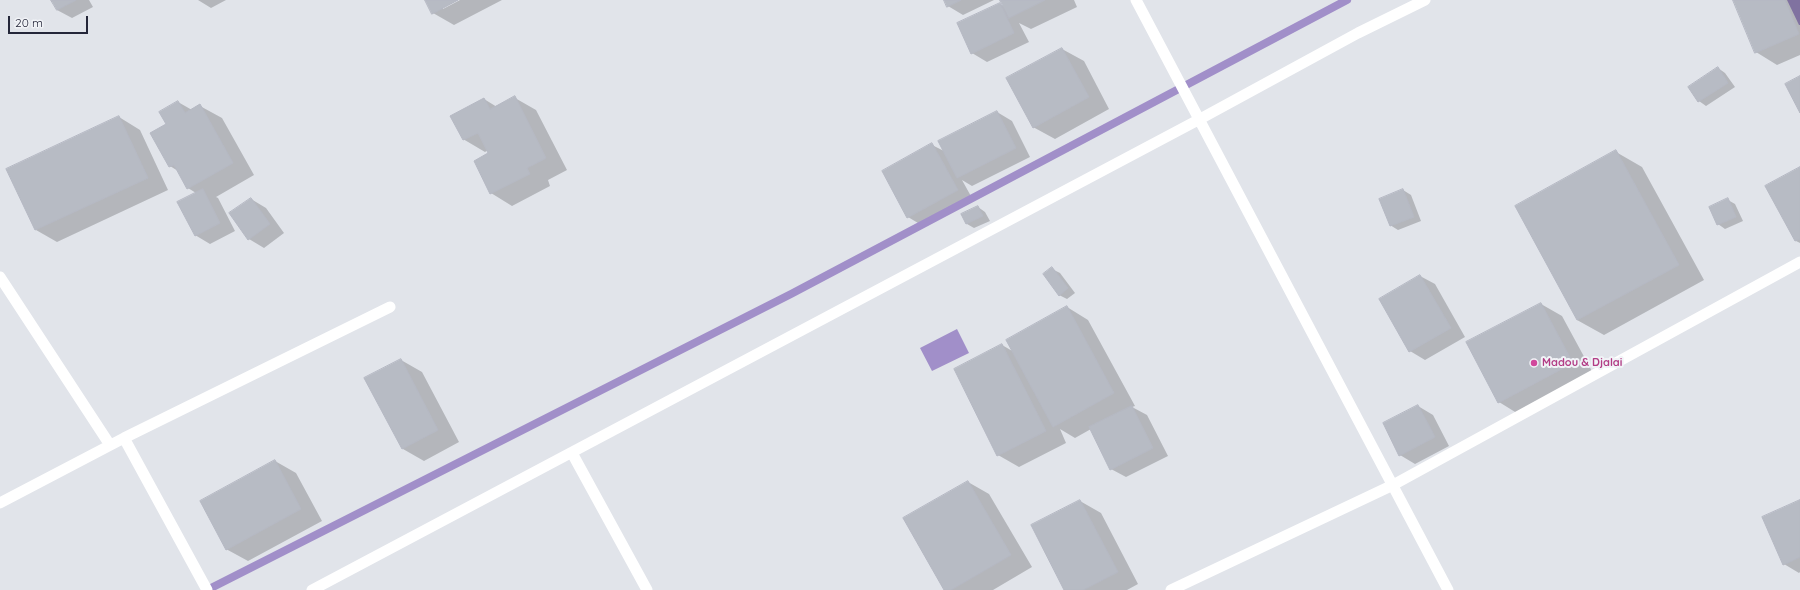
<!DOCTYPE html>
<style>
body{margin:0}
#map{position:relative;width:1800px;height:590px;overflow:hidden;background:#e1e4ea;font-family:Quicksand,sans-serif}
canvas{display:block}
.scale{position:absolute;left:8px;top:16px;width:80px;height:18px;box-sizing:border-box;border:2px solid #242639;border-top:0;padding-left:5px;font-size:12px;line-height:14px;white-space:nowrap;color:#242639;-webkit-text-stroke:3px #f1f3f7;paint-order:stroke}
</style>
<div id="map">
<canvas width="1800" height="590"></canvas>
<div class="scale">20 m</div>
</div>
<script>
const context = document.querySelector('canvas').getContext('2d');
context.lineJoin = 'round';
function fillPath(path, color) { context.fillStyle = color; context.fill(path, 'evenodd'); }
function trace(path, color, width, dash) { context.strokeStyle = color; context.lineWidth = width; context.lineCap = dash ? 'butt' : 'round'; context.setLineDash(dash || []); context.stroke(path); }
function label(font, color, halo, rows, align = 'center') {
  context.font = font + ' Quicksand,sans-serif'; context.lineWidth = 4; context.setLineDash([]); context.textBaseline = 'middle'; context.strokeStyle = halo; context.fillStyle = color; for (const [text, x, y, turn = 0] of rows) {
    context.save(); context.translate(x, y); context.rotate((+turn || 0) * Math.PI / 180); context.textAlign = isNaN(turn) ? turn : align; if (halo) context.strokeText(text, 0, 0); context.fillText(text, 0, 0); context.restore();
  }
}
fillPath(new Path2D(`
 M 1787,0 L 1800,0 L 1800,25 L 1799,25 Z
 M 957,329 L 969,353 L 932,371 L 920,348 Z`), '#a18fc9');
fillPath(new Path2D(`
 M 52,0 L 89,0 L 93,7 L 72,18 L 57,10 Z
 M 198,0 L 226,0 L 211,8 Z
 M 426,0 L 456,0 L 443,7 L 443,9 L 460,0 L 502,0 L 454,25 L 433,13 Z
 M 945,0 L 994,0 L 963,15 L 948,6 Z
 M 1001,0 L 1074,0 L 1077,7 L 1031,29 L 1019,23 L 1029,42 L 987,62 L 972,53 L 1000,4 L 1005,7 Z
 M 1734,0 L 1800,0 L 1800,55 L 1777,65 L 1756,52 Z
 M 1062,49 L 1084,61 L 1109,109 L 1055,139 L 1033,127 Z
 M 1718,68 L 1725,73 L 1735,87 L 1706,106 L 1699,101 Z
 M 515,98 L 536,110 L 567,170 L 548,180 L 550,186 L 512,206 L 491,193 L 490,154 L 488,150 L 485,152 L 463,139 L 484,99 L 497,107 Z
 M 178,102 L 192,110 L 200,106 L 222,118 L 254,175 L 216,197 L 218,198 L 235,231 L 210,244 L 195,235 L 196,193 L 188,188 L 178,171 L 170,166 L 167,125 Z
 M 997,112 L 1012,121 L 1030,157 L 972,186 L 962,180 L 972,198 L 923,226 L 908,217 L 932,145 L 944,151 Z
 M 119,117 L 140,130 L 168,190 L 57,242 L 36,230 Z
 M 1616,152 L 1642,167 L 1704,280 L 1604,335 L 1577,320 Z
 M 1800,168 L 1800,243 L 1796,241 L 1766,186 Z
 M 1403,190 L 1411,195 L 1421,221 L 1398,230 L 1390,225 Z
 M 251,199 L 266,208 L 284,233 L 264,248 L 249,239 Z
 M 1728,200 L 1735,204 L 1743,221 L 1725,229 L 1718,224 Z
 M 978,207 L 985,212 L 990,221 L 974,228 L 967,224 L 962,215 Z
 M 1052,269 L 1060,273 L 1075,293 L 1067,299 L 1059,295 Z
 M 1420,276 L 1435,284 L 1465,337 L 1425,360 L 1410,351 Z
 M 1541,304 L 1562,316 L 1594,375 L 1520,415 L 1499,402 Z
 M 1067,307 L 1088,320 L 1135,406 L 1132,407 L 1147,415 L 1168,456 L 1126,477 L 1111,469 L 1091,429 L 1075,438 L 1060,429 L 1066,443 L 1019,467 L 998,455 L 1002,345 L 1014,352 Z
 M 401,360 L 422,372 L 459,442 L 424,461 L 403,449 Z
 M 1418,406 L 1433,415 L 1449,446 L 1415,464 L 1400,455 Z
 M 275,461 L 296,473 L 322,521 L 248,561 L 226,549 Z
 M 968,482 L 989,494 L 1032,567 L 993,590 L 946,590 Z
 M 1080,501 L 1101,513 L 1138,584 L 1127,590 L 1065,590 Z
 M 1800,501 L 1800,572 L 1799,573 L 1784,564 Z`), '#0003');
trace(new Path2D(`
 M 207,590 L 791,294 L 1347,0`), '#a18fc9', 8);
const building = new Path2D(`
 M 51,0 L 76,0 L 57,10 Z
 M 425,0 L 458,0 L 432,14 Z
 M 944,0 L 961,0 L 947,7 Z
 M 1000,0 L 1045,0 L 1009,18 Z
 M 1733,0 L 1785,0 L 1799,34 L 1755,53 Z
 M 1000,3 L 1014,33 L 971,54 L 957,23 Z
 M 1062,48 L 1089,97 L 1033,128 L 1006,78 Z
 M 1718,67 L 1728,83 L 1698,102 L 1688,87 Z
 M 1800,76 L 1800,113 L 1785,84 Z
 M 515,96 L 546,158 L 527,168 L 530,174 L 490,194 L 474,161 L 488,153 L 478,133 L 463,140 L 450,116 L 484,98 L 490,109 Z
 M 178,101 L 185,113 L 200,104 L 233,163 L 187,189 L 174,165 L 169,167 L 150,133 L 166,124 L 159,112 Z
 M 997,111 L 1016,148 L 957,178 L 938,141 Z
 M 119,116 L 148,178 L 35,230 L 6,169 Z
 M 932,143 L 958,190 L 907,218 L 882,171 Z
 M 1616,150 L 1679,265 L 1577,320 L 1515,206 Z
 M 1800,167 L 1800,239 L 1795,241 L 1765,186 Z
 M 203,189 L 220,223 L 195,236 L 177,202 Z
 M 1403,189 L 1414,217 L 1390,226 L 1379,199 Z
 M 251,198 L 270,224 L 248,240 L 229,213 Z
 M 1728,198 L 1736,217 L 1717,225 L 1709,207 Z
 M 978,206 L 983,216 L 966,224 L 961,214 Z
 M 1052,267 L 1068,288 L 1059,296 L 1043,274 Z
 M 1420,275 L 1451,328 L 1409,352 L 1379,299 Z
 M 1541,303 L 1573,363 L 1498,403 L 1466,342 Z
 M 1067,306 L 1114,393 L 1053,427 L 1006,340 Z
 M 1002,344 L 1046,431 L 997,456 L 954,369 Z
 M 401,359 L 438,430 L 402,449 L 364,378 Z
 M 1418,405 L 1435,437 L 1399,456 L 1383,423 Z
 M 1132,406 L 1153,448 L 1110,470 L 1089,427 Z
 M 275,460 L 301,509 L 226,550 L 200,501 Z
 M 968,481 L 1011,555 L 951,590 L 944,590 L 903,518 Z
 M 1080,500 L 1118,572 L 1083,590 L 1064,590 L 1031,525 Z
 M 1800,500 L 1800,557 L 1783,565 L 1762,517 Z`);
fillPath(building, '#b7bbc4');
trace(building, '#b5b8c3', 1);
trace(new Path2D(`
 M 1136,0 L 1448,590
 M 0,277 L 110,445
 M 124,438 L 207,590
 M 572,453 L 647,590
 M 0,503 L 124,438 L 390,307
 M 312,590 L 1200,119 L 1358,33 L 1425,0
 M 1171,590 L 1393,485 L 1800,262`), '#fff', 11);
for (const [x, y, r, color] of [
 [1534,363,4,"#d1479c"]
]) { const dot = new Path2D(); dot.arc(x, y, r, 0, 2 * Math.PI); context.fillStyle = color; context.fill(dot); trace(dot, '#f1f3f7', 1.5); }
label('bold 11px', '#b23c85', '#f1f3f7', [
 ["Madou & Djalai",1542,363]
], 'left');
</script>
